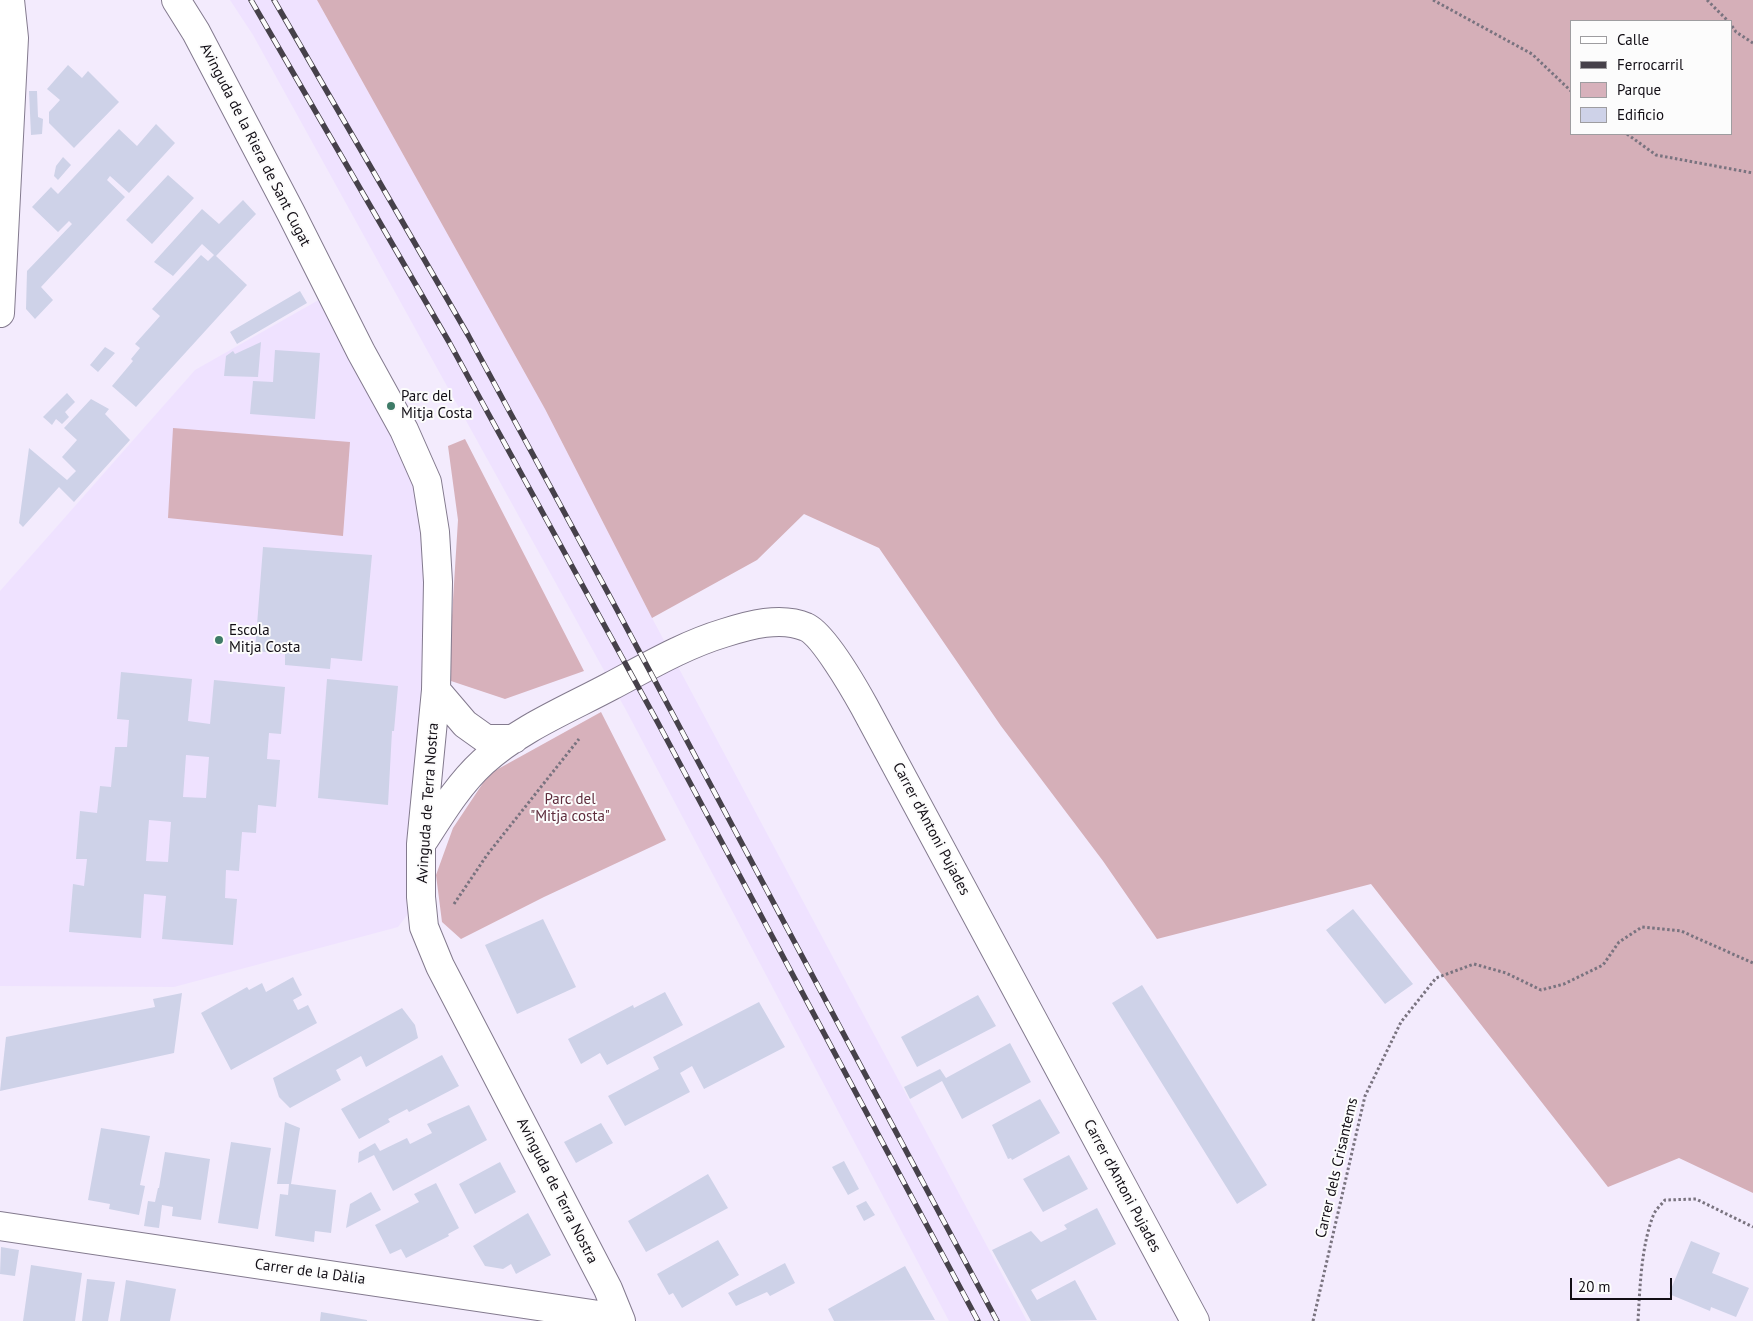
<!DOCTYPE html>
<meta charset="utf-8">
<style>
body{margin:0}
#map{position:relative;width:1753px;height:1321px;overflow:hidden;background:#f3ebfd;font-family:"PT Sans",sans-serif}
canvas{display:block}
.legend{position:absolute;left:1570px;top:20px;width:162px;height:115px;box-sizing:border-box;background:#fcfcfc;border:1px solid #9e9da0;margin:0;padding:6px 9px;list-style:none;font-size:15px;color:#120e15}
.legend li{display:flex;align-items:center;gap:10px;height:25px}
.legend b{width:25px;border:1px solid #9e9da0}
.scale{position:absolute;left:1570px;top:1278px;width:102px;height:22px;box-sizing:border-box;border:2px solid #120e15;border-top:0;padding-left:6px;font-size:15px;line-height:18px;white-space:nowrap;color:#120e15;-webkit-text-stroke:4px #fcfcfc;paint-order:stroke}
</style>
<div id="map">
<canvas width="1753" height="1321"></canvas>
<ul class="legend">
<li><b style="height:6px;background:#fff"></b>Calle</li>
<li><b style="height:6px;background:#46414a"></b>Ferrocarril</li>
<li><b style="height:14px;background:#d7b1bb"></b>Parque</li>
<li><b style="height:14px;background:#ced2e8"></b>Edificio</li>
</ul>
<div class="scale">20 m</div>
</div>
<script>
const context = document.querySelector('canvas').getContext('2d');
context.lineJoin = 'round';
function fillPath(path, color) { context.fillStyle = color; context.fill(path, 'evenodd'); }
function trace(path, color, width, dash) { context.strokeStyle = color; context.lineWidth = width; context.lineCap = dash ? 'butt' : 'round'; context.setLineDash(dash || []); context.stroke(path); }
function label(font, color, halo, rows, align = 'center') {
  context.font = font + ' "PT Sans",sans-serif'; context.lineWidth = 4; context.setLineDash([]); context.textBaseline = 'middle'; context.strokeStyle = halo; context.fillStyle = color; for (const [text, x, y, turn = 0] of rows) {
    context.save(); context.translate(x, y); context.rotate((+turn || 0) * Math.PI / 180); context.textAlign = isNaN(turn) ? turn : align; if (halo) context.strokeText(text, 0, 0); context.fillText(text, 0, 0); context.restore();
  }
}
fillPath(new Path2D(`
 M 230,0 L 317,0 L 545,409 L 652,618 L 1027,1321 L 949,1321 L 627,712 L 253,35 Z
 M 331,293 L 427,482 L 421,897 L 398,927 L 174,987 L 0,986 L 0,591 L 195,370 Z`), '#efe2ff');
fillPath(new Path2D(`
 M 173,428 L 350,442 L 343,536 L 168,518 Z
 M 465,439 L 584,671 L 505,699 L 448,680 L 458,520 L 448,446 Z
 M 601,712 L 666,840 L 544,897 L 461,939 L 442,922 L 436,875 L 453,828 L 489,774 Z`), '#d7b1bb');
fillPath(new Path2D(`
 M 317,0 L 1753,0 L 1753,1193 L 1679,1158 L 1608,1187 L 1371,884 L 1157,939 L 1103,861 L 1001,726 L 879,548 L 804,514 L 757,560 L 652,618 L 545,409 ZM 1572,21 L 1732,21 L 1732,134 L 1572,134 Z`), '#d5afb8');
fillPath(new Path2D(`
 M 68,65 L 82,78 L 88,71 L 119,102 L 74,148 L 49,123 L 49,112 L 60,100 L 47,89 Z
 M 29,91 L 37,91 L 38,117 L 43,119 L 42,134 L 31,135 Z
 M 156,124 L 175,143 L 129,193 L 110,176 L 107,180 L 125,197 L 41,287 L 53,300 L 35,319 L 26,309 L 27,271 L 72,224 L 69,221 L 58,232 L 32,207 L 51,187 L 58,194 L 119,129 L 137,146 Z
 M 63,157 L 71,165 L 58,180 L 54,176 L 56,166 Z
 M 168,175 L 194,198 L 152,244 L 126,220 Z
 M 243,200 L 256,214 L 216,256 L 247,285 L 136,407 L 112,386 L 133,361 L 131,359 L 140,348 L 135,344 L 160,316 L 152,309 L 201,255 L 208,261 L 214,255 L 202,244 L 173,276 L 154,262 L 202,209 L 219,224 Z
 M 300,291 L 307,303 L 237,344 L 230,332 Z
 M 261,342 L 258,377 L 224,376 L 226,356 L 233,351 L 235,354 Z
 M 105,347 L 115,353 L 98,372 L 90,365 Z
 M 275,350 L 320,353 L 315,419 L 250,414 L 253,381 L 273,382 Z
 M 67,393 L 75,402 L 65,412 L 69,417 L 62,424 L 56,419 L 52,425 L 43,417 Z
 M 91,399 L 109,409 L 105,414 L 130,440 L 74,502 L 59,487 L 23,527 L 19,523 L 29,448 L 67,480 L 76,471 L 62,457 L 77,440 L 64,428 Z
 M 263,547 L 372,555 L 362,661 L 331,658 L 330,669 L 285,665 L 285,654 L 255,651 Z
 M 121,672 L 192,679 L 188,721 L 210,724 L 214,680 L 285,687 L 281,734 L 269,733 L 267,759 L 280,760 L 276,807 L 258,805 L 256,833 L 242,832 L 239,871 L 226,870 L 225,898 L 237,899 L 233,945 L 162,939 L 166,896 L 144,894 L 141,938 L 69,932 L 73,884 L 84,886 L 87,859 L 76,859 L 80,811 L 97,813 L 100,786 L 111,787 L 115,747 L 127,747 L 129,720 L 117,719 ZM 186,755 L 209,757 L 206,798 L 183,797 ZM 149,820 L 171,822 L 168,862 L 146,861 Z
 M 327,679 L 398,686 L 394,731 L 392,731 L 388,805 L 318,798 Z
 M 1353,909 L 1413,984 L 1385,1004 L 1326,930 Z
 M 543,919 L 576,987 L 517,1014 L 485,945 Z
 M 293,977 L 302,995 L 293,1000 L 298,1010 L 308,1005 L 317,1023 L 231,1070 L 201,1013 L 247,987 L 249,990 L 262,983 L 266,992 Z
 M 1142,985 L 1267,1185 L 1237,1204 L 1112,1003 Z
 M 665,992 L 683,1025 L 607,1065 L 600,1053 L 581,1064 L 568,1039 L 633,1005 L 634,1008 Z
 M 182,993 L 174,1053 L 0,1091 L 6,1037 L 155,1007 L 153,999 Z
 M 978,995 L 996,1026 L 917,1067 L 901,1037 Z
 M 759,1002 L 785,1047 L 704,1089 L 692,1066 L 680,1073 L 690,1092 L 625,1126 L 608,1096 L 659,1069 L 653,1057 Z
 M 402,1008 L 415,1025 L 418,1038 L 366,1067 L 361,1056 L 336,1070 L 341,1080 L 290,1108 L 279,1097 L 273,1078 Z
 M 1010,1043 L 1031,1082 L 962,1119 L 942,1081 L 910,1099 L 904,1087 L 940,1069 L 946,1078 Z
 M 442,1055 L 459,1086 L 409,1112 L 407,1109 L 388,1119 L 390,1122 L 359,1139 L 341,1109 Z
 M 1040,1099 L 1060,1133 L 1012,1160 L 1011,1158 L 1008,1159 L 992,1125 Z
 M 469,1105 L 487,1140 L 393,1191 L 374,1155 L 358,1163 L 359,1152 L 375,1143 L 380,1151 L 407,1138 L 410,1144 L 432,1133 L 427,1124 Z
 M 285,1122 L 300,1128 L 291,1184 L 336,1190 L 331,1233 L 315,1231 L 314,1242 L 275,1236 L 280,1194 L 288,1195 L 289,1184 L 277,1184 Z
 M 601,1123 L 613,1143 L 576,1163 L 564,1142 Z
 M 101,1128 L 150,1136 L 140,1185 L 145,1186 L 139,1215 L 109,1209 L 110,1204 L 88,1200 Z
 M 231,1142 L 271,1148 L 258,1229 L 218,1223 Z
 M 165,1152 L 210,1159 L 201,1220 L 172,1216 L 173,1207 L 162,1205 L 159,1228 L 144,1226 L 148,1201 L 155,1202 L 158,1188 L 159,1188 Z
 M 1069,1155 L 1088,1189 L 1043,1212 L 1023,1179 Z
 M 844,1161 L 859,1189 L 848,1195 L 832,1167 Z
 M 500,1162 L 516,1192 L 475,1214 L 459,1184 Z
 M 708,1174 L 728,1208 L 646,1252 L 628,1221 Z
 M 436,1183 L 459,1228 L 448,1234 L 449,1236 L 406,1258 L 401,1249 L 390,1254 L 375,1225 L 419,1202 L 414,1194 Z
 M 371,1192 L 381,1210 L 346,1228 L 350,1204 Z
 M 866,1201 L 875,1215 L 864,1221 L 856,1206 Z
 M 1097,1208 L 1116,1244 L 1031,1290 L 1037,1300 L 1075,1280 L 1097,1320 L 1031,1321 L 992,1250 L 1031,1231 L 1041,1242 L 1067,1229 L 1064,1225 Z
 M 528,1213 L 551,1255 L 516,1274 L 511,1264 L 503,1269 L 485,1266 L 473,1246 Z
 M 718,1240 L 739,1275 L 682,1308 L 673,1293 L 669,1295 L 657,1274 Z
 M 1691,1241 L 1720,1253 L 1712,1273 L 1749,1288 L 1736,1317 L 1711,1307 L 1710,1311 L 1669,1294 Z
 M 1,1247 L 19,1250 L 15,1276 L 0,1274 Z
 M 785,1263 L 795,1283 L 770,1296 L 767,1292 L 736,1306 L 728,1293 Z
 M 31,1265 L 82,1273 L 75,1321 L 23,1321 Z
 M 905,1266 L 935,1320 L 834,1321 L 828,1309 Z
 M 87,1279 L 115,1282 L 108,1321 L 82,1321 Z
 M 126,1280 L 176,1289 L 170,1321 L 120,1321 Z
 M 321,1312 L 367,1320 L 367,1321 L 320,1321 Z`), '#ced2e8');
const minor = new Path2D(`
 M 176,0 L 196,32 L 291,213 L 361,352 L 404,430 L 427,482 L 435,532 L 438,582 L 436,690 L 421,844 L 421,897 L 424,927 L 440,966 L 608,1289 L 621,1321
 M 0,313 L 14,38 L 10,0
 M 436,690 L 465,724 L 486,739 L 514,739
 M 424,840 C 442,812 459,784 483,762 C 519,729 568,709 611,686 C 647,667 684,645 724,633 C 749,625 781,616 806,627 C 823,634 854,688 864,706 L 1195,1321
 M 0,1226 L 619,1318`);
trace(minor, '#837a8e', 30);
trace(new Path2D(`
 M 1433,0 L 1532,54 L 1572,92
 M 1707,0 L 1728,21
 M 1732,26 L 1736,32 L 1753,43
 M 1627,134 L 1656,155 L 1753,173
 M 454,904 L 487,855 L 579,739
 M 1313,1321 L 1365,1096 L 1401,1022 L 1436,978 L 1474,964 L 1506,973 L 1541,990 L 1564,984 L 1603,965 L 1619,942 L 1642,927 L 1681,931 L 1753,963
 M 1638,1321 C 1640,1287 1641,1248 1653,1216 C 1655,1210 1661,1205 1665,1200 L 1696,1199 L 1753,1227`), '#79737f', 3, [2.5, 2.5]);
trace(minor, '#fff', 28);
const rail = new Path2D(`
 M 251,0 L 449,342 L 658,723 L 978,1321
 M 274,0 L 468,335 L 608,593 L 997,1321`);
trace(rail, '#46414a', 5.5);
trace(rail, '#fcfcfc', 4, [11]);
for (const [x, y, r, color] of [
 [391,406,5,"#3e7b67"],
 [219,640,5,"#3e7b67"]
]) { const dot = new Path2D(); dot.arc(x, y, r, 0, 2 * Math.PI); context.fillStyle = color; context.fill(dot); trace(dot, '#fcfcfc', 2); }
label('15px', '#120e15', '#fcfcfc', [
 ["Avinguda de la Riera de Sant Cugat",255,145,63],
 ["Avinguda de Terra Nostra",428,803,-86],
 ["Carrer d'Antoni Pujades",931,829,62],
 ["Carrer dels Crisantems",1337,1168,-77],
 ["Carrer d'Antoni Pujades",1122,1186,62],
 ["Avinguda de Terra Nostra",557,1191,63],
 ["Carrer de la Dàlia",310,1272,8]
]);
label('15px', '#120e15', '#fcfcfc', [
 ["Parc del",401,397],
 ["Mitja Costa",401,414],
 ["Escola",229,631],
 ["Mitja Costa",229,648]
], 'left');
label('15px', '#5e2c3c', '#fcfcfc', [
 ["Parc del",570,800],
 ["\"Mitja costa\"",570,817]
]);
</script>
